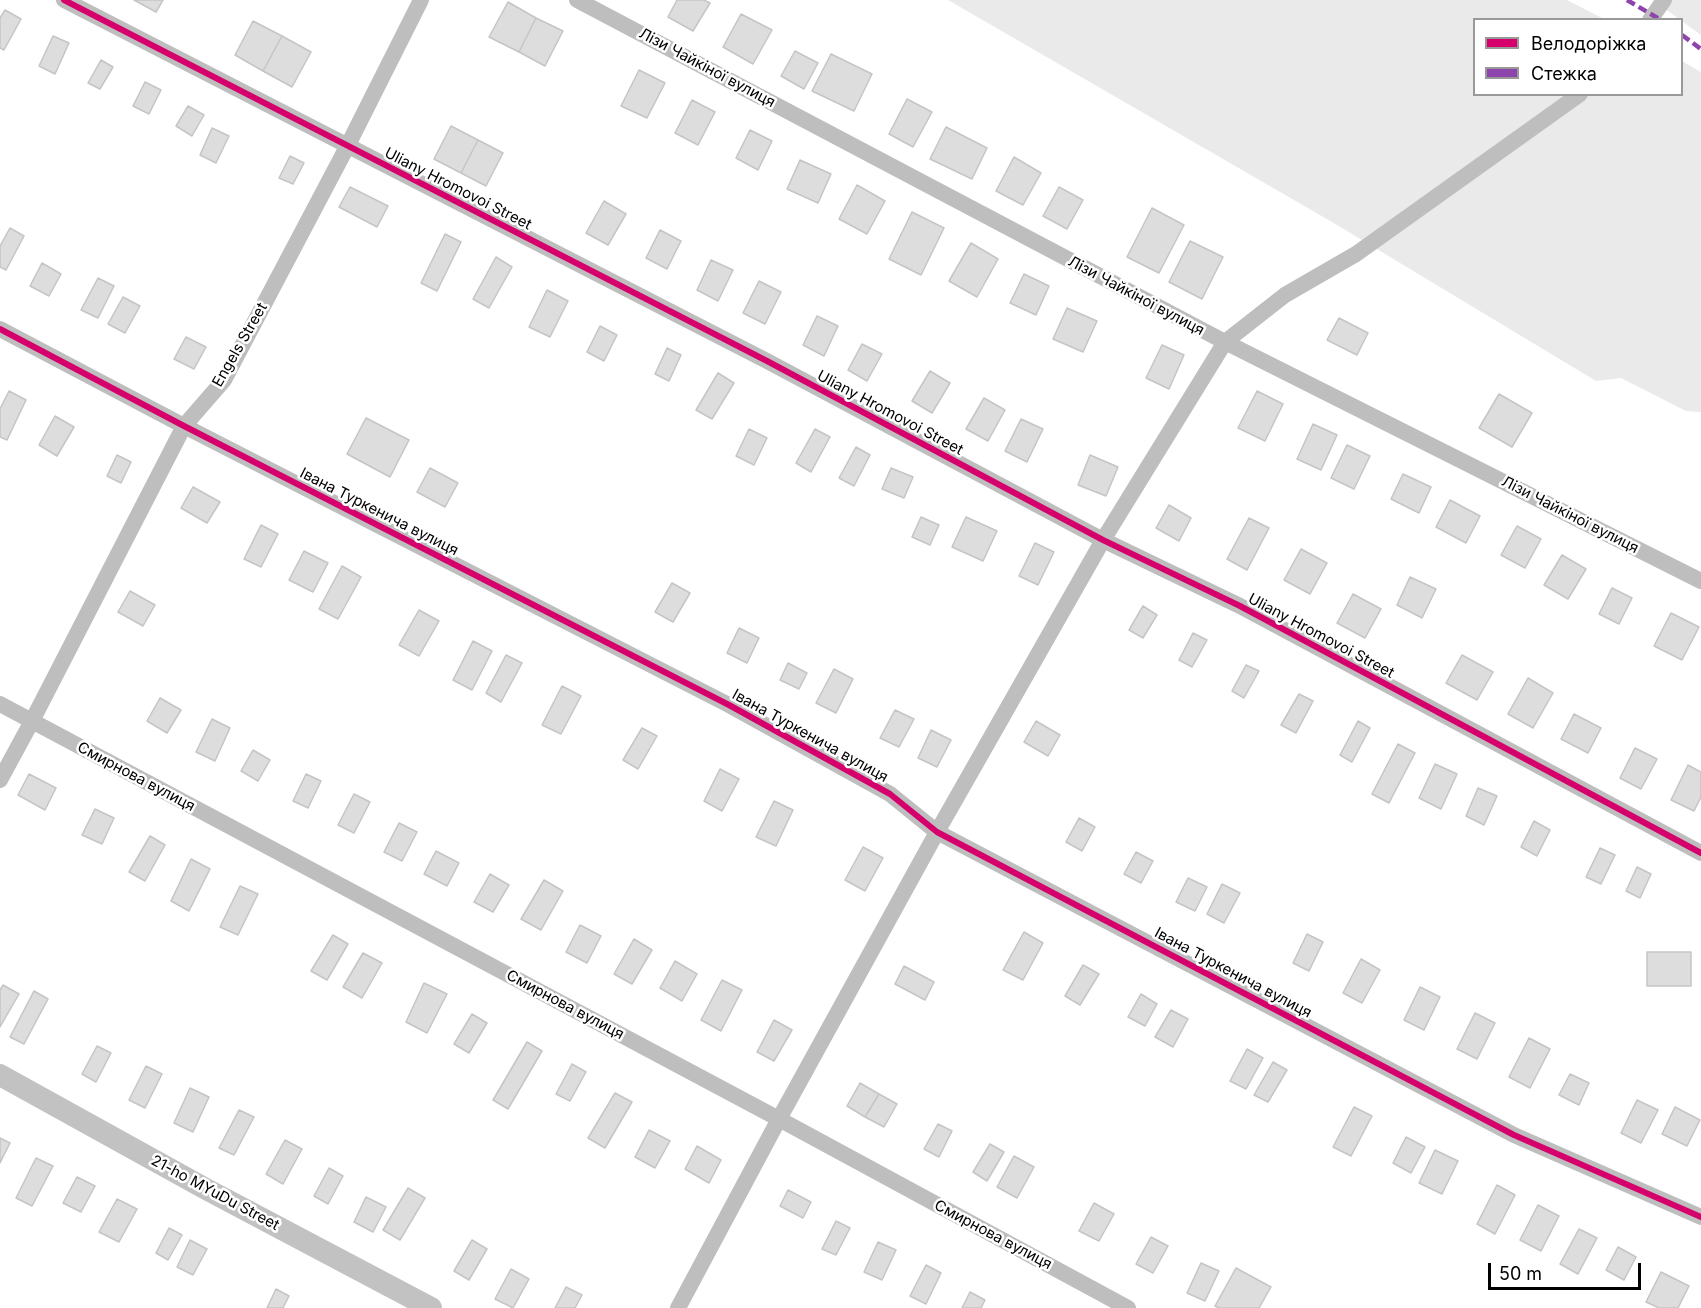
<!DOCTYPE html>
<meta charset="utf-8">
<style>
body{margin:0}
#map{position:relative;width:1701px;height:1308px;overflow:hidden;background:#fff;font-family:Inter,sans-serif}
canvas{display:block}
.legend{position:absolute;left:1473px;top:18px;width:210px;height:78px;box-sizing:border-box;background:#fff;border:2px solid #999;margin:0;padding:8px 10px;list-style:none;font-size:18px;color:#000}
.legend li{display:flex;align-items:center;gap:12px;height:30px}
.legend b{width:30px;border:2px solid #999}
.scale{position:absolute;left:1488px;top:1263px;width:153px;height:27px;box-sizing:border-box;border:3px solid #000;border-top:0;padding-left:8px;font-size:18px;line-height:21px;white-space:nowrap;color:#000;-webkit-text-stroke:4px #fff;paint-order:stroke}
</style>
<div id="map">
<canvas width="1701" height="1308"></canvas>
<ul class="legend">
<li><b style="height:8px;background:#d6006c"></b>Велодоріжка</li>
<li><b style="height:8px;background:#8e44ad"></b>Стежка</li>
</ul>
<div class="scale">50 m</div>
</div>
<script>
const context = document.querySelector('canvas').getContext('2d');
context.lineJoin = 'round';
function fillPath(path, color) { context.fillStyle = color; context.fill(path, 'evenodd'); }
function trace(path, color, width, dash) { context.strokeStyle = color; context.lineWidth = width; context.lineCap = dash ? 'butt' : 'round'; context.setLineDash(dash || []); context.stroke(path); }
function label(font, color, halo, rows, align = 'center') {
  context.font = font + ' Inter,sans-serif'; context.lineWidth = 5; context.setLineDash([]); context.textBaseline = 'middle'; context.strokeStyle = halo; context.fillStyle = color; for (const [text, x, y, turn = 0] of rows) {
    context.save(); context.translate(x, y); context.rotate((+turn || 0) * Math.PI / 180); context.textAlign = isNaN(turn) ? turn : align; if (halo) context.strokeText(text, 0, 0); context.fillText(text, 0, 0); context.restore();
  }
}
fillPath(new Path2D(`
 M 948,0 L 1567,0 L 1604,19 L 1474,20 L 1474,94 L 1682,94 L 1682,61 L 1701,72 L 1701,412 L 1686,411 L 1621,378 L 1596,381 L 1332,222 Z
 M 1653,0 L 1701,0 L 1701,35 Z`), '#eaeaea');
const building = new Path2D(`
 M 134,0 L 163,0 L 156,12 Z
 M 677,0 L 704,0 L 710,3 L 693,31 L 668,17 Z
 M 508,2 L 536,18 L 519,52 L 489,37 Z
 M 5,10 L 21,19 L 4,50 L 0,48 L 0,18 Z
 M 741,14 L 772,30 L 753,64 L 723,47 Z
 M 536,18 L 563,31 L 545,66 L 519,52 Z
 M 253,21 L 282,36 L 263,71 L 235,55 Z
 M 53,36 L 69,43 L 55,74 L 39,66 Z
 M 282,36 L 311,52 L 292,87 L 263,71 Z
 M 795,51 L 818,63 L 804,89 L 781,76 Z
 M 831,54 L 872,74 L 854,111 L 812,91 Z
 M 101,60 L 113,67 L 100,89 L 88,83 Z
 M 639,70 L 665,83 L 647,118 L 621,106 Z
 M 145,82 L 161,90 L 149,114 L 133,106 Z
 M 907,99 L 932,112 L 913,147 L 889,134 Z
 M 692,100 L 715,112 L 698,145 L 675,133 Z
 M 188,106 L 204,115 L 192,136 L 176,126 Z
 M 451,126 L 478,140 L 461,173 L 434,159 Z
 M 946,127 L 987,148 L 972,179 L 930,159 Z
 M 212,128 L 229,136 L 216,163 L 200,155 Z
 M 750,130 L 772,141 L 758,170 L 736,158 Z
 M 478,140 L 503,153 L 486,186 L 461,173 Z
 M 290,156 L 304,163 L 293,184 L 279,178 Z
 M 1014,157 L 1041,173 L 1023,205 L 996,191 Z
 M 800,160 L 831,174 L 818,203 L 787,189 Z
 M 857,185 L 885,201 L 867,234 L 839,219 Z
 M 350,187 L 388,206 L 377,227 L 339,207 Z
 M 1059,187 L 1083,200 L 1067,229 L 1043,216 Z
 M 604,201 L 626,214 L 608,245 L 586,233 Z
 M 1152,208 L 1184,225 L 1159,273 L 1127,257 Z
 M 912,212 L 944,228 L 921,275 L 889,259 Z
 M 10,228 L 24,236 L 6,270 L 0,267 L 0,246 Z
 M 660,230 L 681,241 L 667,269 L 646,258 Z
 M 445,234 L 461,242 L 437,291 L 421,283 Z
 M 1190,241 L 1223,257 L 1202,299 L 1169,282 Z
 M 971,243 L 998,259 L 977,297 L 949,281 Z
 M 496,257 L 512,267 L 489,308 L 473,299 Z
 M 711,260 L 733,270 L 718,301 L 697,290 Z
 M 42,263 L 61,274 L 49,296 L 30,286 Z
 M 1024,274 L 1049,286 L 1036,315 L 1010,303 Z
 M 98,278 L 114,286 L 98,318 L 81,310 Z
 M 759,281 L 781,292 L 765,324 L 743,313 Z
 M 547,290 L 568,301 L 550,337 L 529,327 Z
 M 123,297 L 140,306 L 125,333 L 108,324 Z
 M 1067,308 L 1097,321 L 1083,352 L 1053,339 Z
 M 817,316 L 838,326 L 824,356 L 803,345 Z
 M 1339,318 L 1368,333 L 1357,355 L 1327,340 Z
 M 600,326 L 617,335 L 604,361 L 587,352 Z
 M 186,337 L 206,347 L 194,369 L 174,359 Z
 M 862,344 L 882,354 L 867,381 L 848,370 Z
 M 1162,345 L 1184,355 L 1169,389 L 1146,378 Z
 M 667,348 L 681,355 L 669,381 L 655,374 Z
 M 930,371 L 950,383 L 932,413 L 912,401 Z
 M 718,373 L 734,383 L 712,419 L 696,410 Z
 M 9,391 L 26,400 L 7,440 L 0,437 L 0,409 Z
 M 1257,391 L 1283,404 L 1265,441 L 1238,428 Z
 M 1499,394 L 1532,413 L 1512,447 L 1479,428 Z
 M 984,398 L 1005,410 L 988,441 L 966,429 Z
 M 55,416 L 74,427 L 57,456 L 39,445 Z
 M 366,418 L 409,440 L 390,477 L 347,454 Z
 M 1021,419 L 1043,429 L 1027,462 L 1005,451 Z
 M 1313,424 L 1337,435 L 1321,470 L 1297,459 Z
 M 749,429 L 767,438 L 754,465 L 736,456 Z
 M 815,429 L 830,437 L 811,472 L 796,463 Z
 M 1347,445 L 1370,456 L 1354,489 L 1331,478 Z
 M 856,447 L 870,455 L 854,486 L 839,478 Z
 M 117,455 L 131,462 L 121,483 L 107,476 Z
 M 1090,455 L 1118,467 L 1106,496 L 1078,485 Z
 M 430,468 L 458,483 L 445,507 L 417,492 Z
 M 891,468 L 913,477 L 904,498 L 882,489 Z
 M 1403,474 L 1431,487 L 1419,513 L 1391,499 Z
 M 193,487 L 220,502 L 207,523 L 181,508 Z
 M 1450,500 L 1480,516 L 1466,543 L 1436,527 Z
 M 1169,505 L 1191,518 L 1179,541 L 1156,528 Z
 M 921,517 L 939,525 L 930,545 L 912,537 Z
 M 966,517 L 997,531 L 983,561 L 952,547 Z
 M 1249,518 L 1269,528 L 1247,570 L 1227,559 Z
 M 261,525 L 278,534 L 261,567 L 244,559 Z
 M 1517,526 L 1541,539 L 1525,568 L 1501,555 Z
 M 1035,543 L 1054,552 L 1038,585 L 1019,576 Z
 M 1301,549 L 1327,563 L 1310,594 L 1284,580 Z
 M 304,551 L 328,563 L 313,592 L 289,580 Z
 M 1562,555 L 1586,569 L 1568,599 L 1544,585 Z
 M 342,566 L 361,577 L 338,619 L 319,609 Z
 M 1410,577 L 1436,589 L 1422,618 L 1397,605 Z
 M 672,583 L 690,593 L 673,622 L 655,612 Z
 M 1612,588 L 1632,598 L 1619,624 L 1599,614 Z
 M 130,591 L 155,605 L 143,626 L 118,612 Z
 M 1353,594 L 1381,609 L 1365,638 L 1337,623 Z
 M 1143,606 L 1157,615 L 1143,638 L 1129,630 Z
 M 419,610 L 439,621 L 419,656 L 399,645 Z
 M 1671,613 L 1699,627 L 1682,660 L 1654,646 Z
 M 739,628 L 759,638 L 747,663 L 727,653 Z
 M 1193,633 L 1207,640 L 1192,667 L 1179,660 Z
 M 473,641 L 492,651 L 472,690 L 453,680 Z
 M 506,655 L 522,663 L 501,702 L 486,693 Z
 M 1462,655 L 1493,672 L 1477,700 L 1446,683 Z
 M 788,663 L 807,673 L 799,689 L 780,680 Z
 M 1246,665 L 1259,671 L 1244,698 L 1232,691 Z
 M 834,669 L 853,679 L 836,713 L 816,703 Z
 M 1528,678 L 1553,693 L 1533,728 L 1508,714 Z
 M 562,686 L 581,696 L 561,734 L 542,725 Z
 M 1299,694 L 1313,701 L 1296,733 L 1281,725 Z
 M 160,698 L 181,710 L 167,733 L 147,721 Z
 M 895,710 L 914,719 L 899,747 L 880,738 Z
 M 1574,714 L 1601,728 L 1588,753 L 1561,739 Z
 M 212,719 L 230,728 L 215,761 L 196,752 Z
 M 1036,721 L 1060,735 L 1048,756 L 1024,742 Z
 M 1358,721 L 1370,728 L 1352,762 L 1340,755 Z
 M 642,728 L 657,736 L 638,769 L 623,760 Z
 M 931,730 L 951,740 L 937,767 L 918,758 Z
 M 1398,744 L 1415,753 L 1389,803 L 1372,794 Z
 M 1635,748 L 1657,759 L 1641,789 L 1620,778 Z
 M 253,750 L 270,760 L 258,781 L 241,771 Z
 M 1435,764 L 1457,774 L 1441,809 L 1419,798 Z
 M 1688,765 L 1701,772 L 1701,797 L 1694,811 L 1671,800 Z
 M 720,769 L 739,779 L 722,811 L 704,801 Z
 M 29,774 L 56,788 L 45,810 L 18,795 Z
 M 306,774 L 321,781 L 308,808 L 293,801 Z
 M 1478,788 L 1497,796 L 1484,825 L 1466,816 Z
 M 354,794 L 370,802 L 354,833 L 338,825 Z
 M 774,801 L 793,810 L 776,846 L 756,837 Z
 M 95,809 L 114,818 L 102,844 L 82,835 Z
 M 1079,818 L 1095,827 L 1082,851 L 1066,842 Z
 M 1534,821 L 1550,830 L 1537,856 L 1521,847 Z
 M 399,823 L 417,832 L 402,861 L 384,852 Z
 M 150,836 L 165,845 L 145,881 L 129,872 Z
 M 863,847 L 883,858 L 865,891 L 845,880 Z
 M 1600,848 L 1615,855 L 1601,884 L 1586,877 Z
 M 436,851 L 459,863 L 447,886 L 424,874 Z
 M 1136,852 L 1153,861 L 1141,883 L 1124,874 Z
 M 191,859 L 210,869 L 189,911 L 171,901 Z
 M 1637,867 L 1651,874 L 1640,898 L 1626,891 Z
 M 490,874 L 509,885 L 493,912 L 474,902 Z
 M 1188,878 L 1207,887 L 1195,911 L 1176,902 Z
 M 544,880 L 563,891 L 541,930 L 521,919 Z
 M 1222,884 L 1240,893 L 1224,923 L 1207,914 Z
 M 240,886 L 258,894 L 238,935 L 220,927 Z
 M 580,925 L 601,936 L 587,963 L 566,952 Z
 M 1024,932 L 1043,943 L 1023,980 L 1003,970 Z
 M 1307,934 L 1323,942 L 1309,971 L 1293,963 Z
 M 333,935 L 348,944 L 327,980 L 311,971 Z
 M 634,939 L 652,950 L 632,984 L 614,974 Z
 M 1647,952 L 1691,952 L 1691,986 L 1647,986 Z
 M 363,953 L 382,963 L 362,998 L 343,987 Z
 M 1361,959 L 1380,970 L 1362,1003 L 1343,993 Z
 M 675,961 L 697,974 L 682,1001 L 660,988 Z
 M 1083,965 L 1099,974 L 1080,1005 L 1065,996 Z
 M 904,966 L 934,982 L 925,1000 L 895,984 Z
 M 722,980 L 742,990 L 721,1031 L 701,1020 Z
 M 424,983 L 447,994 L 427,1033 L 406,1022 Z
 M 3,985 L 19,994 L 0,1027 L 0,990 Z
 M 1420,987 L 1440,997 L 1424,1030 L 1404,1020 Z
 M 34,991 L 48,999 L 24,1044 L 10,1037 Z
 M 1141,994 L 1157,1004 L 1145,1026 L 1128,1017 Z
 M 1171,1010 L 1188,1019 L 1173,1047 L 1155,1037 Z
 M 1475,1013 L 1495,1023 L 1477,1059 L 1457,1049 Z
 M 472,1014 L 487,1023 L 469,1053 L 454,1044 Z
 M 774,1020 L 792,1030 L 774,1061 L 757,1052 Z
 M 1529,1038 L 1550,1049 L 1530,1088 L 1509,1077 Z
 M 527,1042 L 542,1051 L 508,1109 L 493,1100 Z
 M 97,1046 L 111,1053 L 96,1082 L 82,1074 Z
 M 1247,1049 L 1263,1058 L 1246,1089 L 1230,1081 Z
 M 1273,1062 L 1287,1070 L 1268,1102 L 1254,1095 Z
 M 572,1064 L 586,1072 L 570,1101 L 556,1094 Z
 M 146,1066 L 162,1074 L 145,1108 L 129,1100 Z
 M 1570,1074 L 1589,1083 L 1579,1105 L 1559,1095 Z
 M 860,1083 L 879,1094 L 865,1117 L 847,1106 Z
 M 190,1088 L 209,1097 L 193,1132 L 174,1123 Z
 M 615,1093 L 632,1102 L 605,1148 L 588,1138 Z
 M 879,1094 L 897,1104 L 884,1127 L 865,1117 Z
 M 1637,1100 L 1658,1110 L 1641,1143 L 1621,1133 Z
 M 1354,1107 L 1372,1116 L 1351,1156 L 1333,1147 Z
 M 1675,1107 L 1700,1120 L 1687,1146 L 1662,1134 Z
 M 239,1110 L 254,1117 L 234,1155 L 219,1148 Z
 M 938,1124 L 952,1131 L 939,1157 L 924,1149 Z
 M 649,1130 L 670,1141 L 655,1168 L 635,1157 Z
 M 1406,1137 L 1425,1147 L 1411,1173 L 1393,1163 Z
 M 0,1138 L 10,1143 L 0,1163 Z
 M 285,1140 L 302,1149 L 283,1184 L 266,1174 Z
 M 990,1144 L 1004,1152 L 987,1181 L 973,1172 Z
 M 697,1146 L 721,1160 L 709,1183 L 685,1169 Z
 M 1435,1150 L 1458,1161 L 1442,1194 L 1419,1183 Z
 M 1014,1156 L 1034,1167 L 1017,1198 L 997,1187 Z
 M 36,1158 L 53,1166 L 32,1206 L 16,1198 Z
 M 329,1168 L 343,1176 L 328,1204 L 314,1196 Z
 M 77,1177 L 95,1186 L 81,1212 L 63,1203 Z
 M 1497,1185 L 1515,1195 L 1495,1234 L 1477,1224 Z
 M 408,1188 L 425,1198 L 400,1240 L 383,1230 Z
 M 788,1190 L 811,1202 L 803,1218 L 780,1206 Z
 M 366,1197 L 386,1207 L 373,1232 L 354,1222 Z
 M 117,1199 L 137,1209 L 119,1242 L 99,1232 Z
 M 1094,1203 L 1114,1214 L 1099,1241 L 1079,1231 Z
 M 1538,1205 L 1559,1216 L 1541,1251 L 1520,1240 Z
 M 836,1221 L 850,1228 L 836,1255 L 822,1249 Z
 M 169,1228 L 182,1235 L 168,1260 L 156,1253 Z
 M 1579,1229 L 1597,1238 L 1578,1274 L 1560,1264 Z
 M 1151,1237 L 1168,1246 L 1153,1273 L 1136,1264 Z
 M 190,1240 L 207,1249 L 193,1275 L 177,1267 Z
 M 472,1240 L 487,1249 L 469,1280 L 454,1271 Z
 M 878,1242 L 896,1250 L 882,1280 L 864,1272 Z
 M 1618,1247 L 1636,1257 L 1624,1280 L 1606,1270 Z
 M 1201,1263 L 1219,1271 L 1205,1301 L 1187,1293 Z
 M 926,1265 L 941,1273 L 926,1304 L 910,1296 Z
 M 1236,1268 L 1271,1287 L 1259,1308 L 1219,1308 L 1215,1306 Z
 M 511,1269 L 529,1279 L 513,1308 L 495,1299 Z
 M 1661,1272 L 1689,1286 L 1678,1308 L 1659,1308 L 1646,1302 Z
 M 566,1287 L 582,1295 L 575,1308 L 555,1308 Z
 M 276,1289 L 289,1296 L 283,1308 L 267,1308 Z
 M 970,1292 L 985,1300 L 981,1308 L 962,1308 Z`);
fillPath(building, '#ddd');
trace(building, '#c5c5c5', 1.5);
trace(new Path2D(`
 M 64,0 L 767,361 L 1103,540 L 1240,606 L 1701,853
 M 577,0 L 1225,342 L 1701,581
 M 1650,20 L 1664,0
 M 0,329 L 184,426 L 729,705 L 890,794 L 937,832 L 1514,1135 L 1701,1217
 M 0,704 L 779,1119 L 1128,1308
 M 0,780 L 32,721 L 184,426 L 224,380 L 348,145 L 421,0
 M 678,1308 L 779,1119 L 937,832 L 1103,540 L 1225,342 L 1285,295 L 1356,254 L 1580,94`), '#bebebe', 16);
trace(new Path2D(`
 M 0,1075 L 206,1189 L 431,1308`), '#c2c2c2', 22);
trace(new Path2D(`
 M 1627,0 L 1661,20
 M 1682,35 L 1701,49`), '#8e44ad', 4.5, [9, 4.5]);
trace(new Path2D(`
 M 64,0 L 767,361 L 1103,540 L 1240,606 L 1701,853
 M 0,329 L 184,426 L 729,705 L 890,794 L 937,832 L 1514,1135 L 1701,1217`), '#d6006c', 6);
label('15px', '#000', '#fff', [
 ["Лізи Чайкіної вулиця",707,68,28],
 ["Uliany Hromovoi Street",458,189,27],
 ["Лізи Чайкіної вулиця",1136,296,28],
 ["Engels Street",240,345,-60],
 ["Uliany Hromovoi Street",890,413,28],
 ["Івана Туркенича вулиця",379,512,27],
 ["Лізи Чайкіної вулиця",1570,515,27],
 ["Uliany Hromovoi Street",1321,636,28],
 ["Івана Туркенича вулиця",810,736,29],
 ["Смирнова вулиця",136,777,28],
 ["Івана Туркенича вулиця",1233,973,28],
 ["Смирнова вулиця",565,1005,28],
 ["21-ho MYuDu Street",215,1193,28],
 ["Смирнова вулиця",993,1235,28]
]);
</script>
